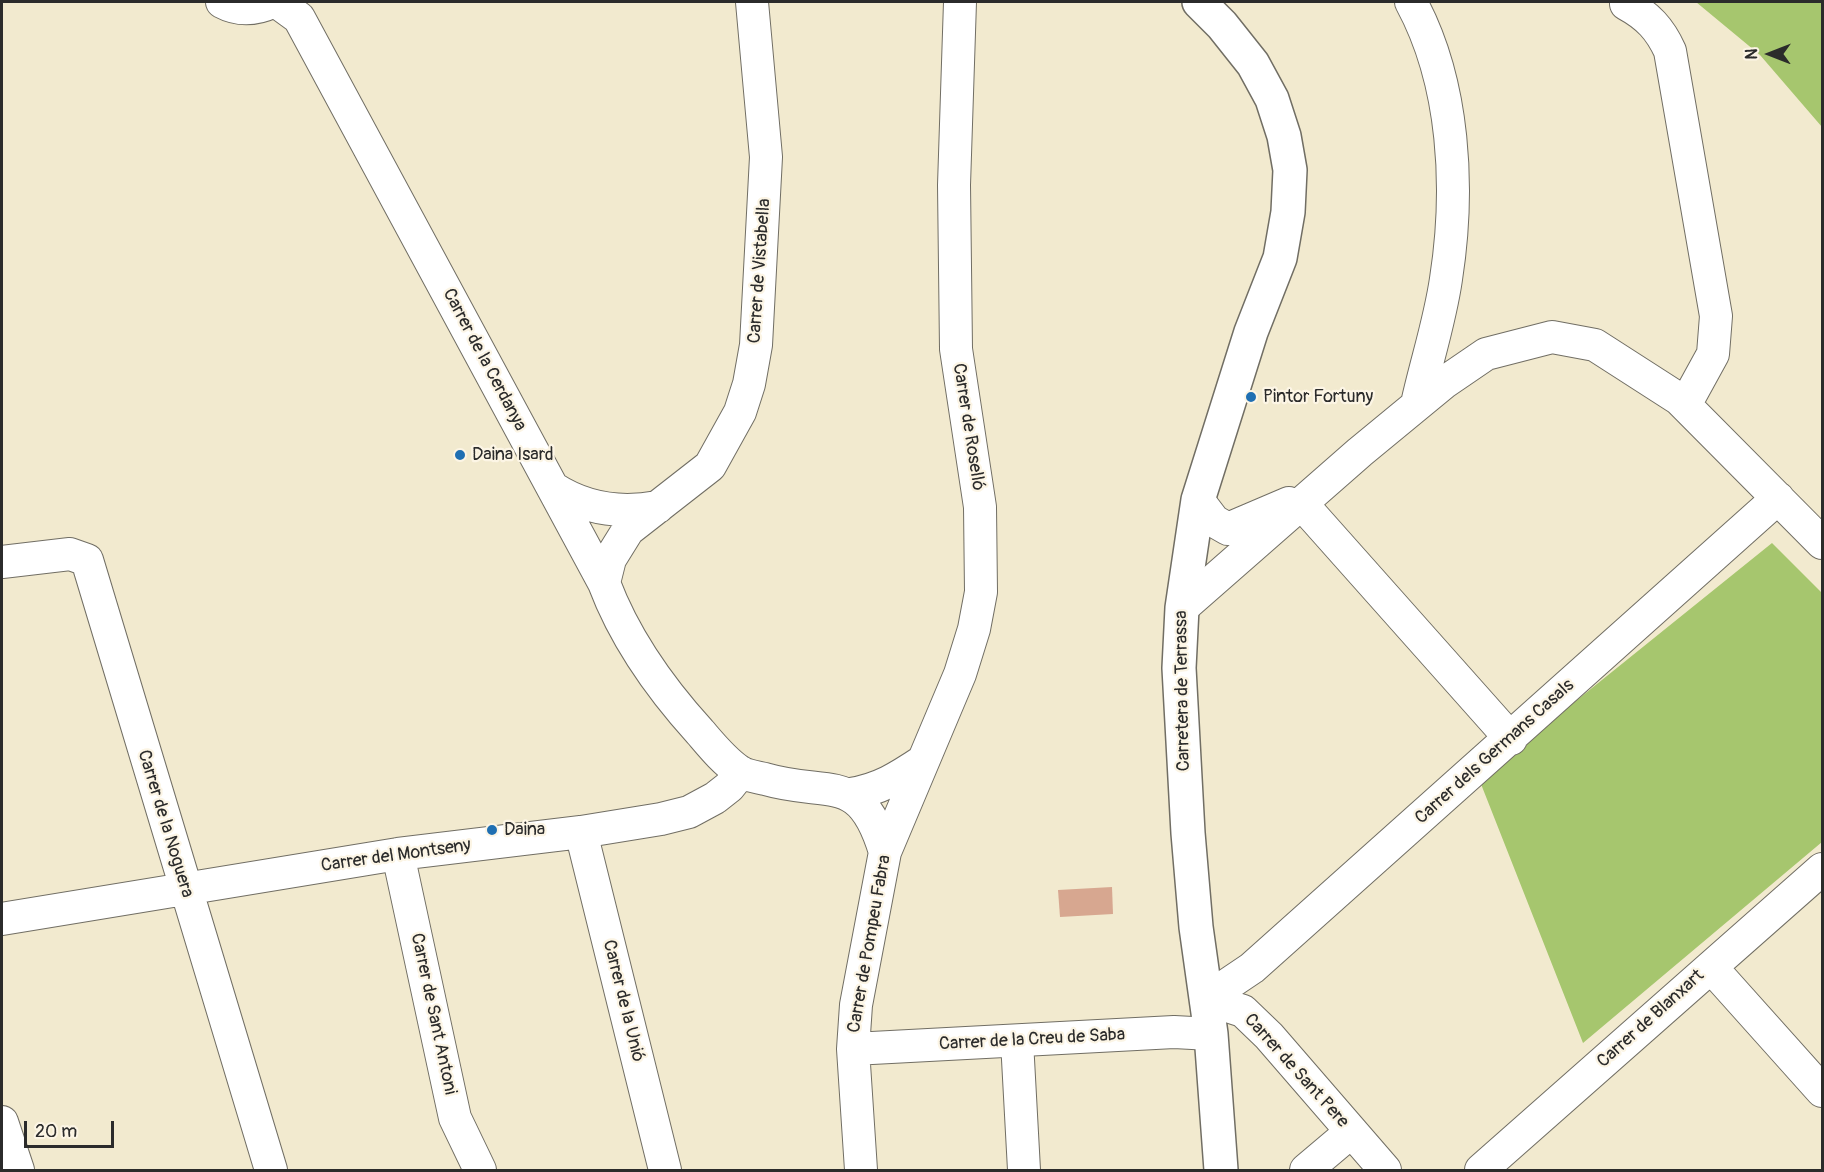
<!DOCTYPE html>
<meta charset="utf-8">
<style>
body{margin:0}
#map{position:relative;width:1824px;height:1172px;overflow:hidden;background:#f2eacf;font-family:Pangolin,sans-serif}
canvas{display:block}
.frame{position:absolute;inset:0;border:3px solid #2b2b2b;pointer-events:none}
.north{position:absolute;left:1740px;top:24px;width:60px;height:60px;-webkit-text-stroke:4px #fcf5e5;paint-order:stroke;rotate:270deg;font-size:16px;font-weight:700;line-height:24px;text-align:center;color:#2b2b2b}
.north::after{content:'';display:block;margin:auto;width:21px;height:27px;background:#2b2b2b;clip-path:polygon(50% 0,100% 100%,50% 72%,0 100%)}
.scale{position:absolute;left:24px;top:1121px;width:90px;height:27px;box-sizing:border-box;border:3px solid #2b2b2b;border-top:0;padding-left:8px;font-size:18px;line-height:21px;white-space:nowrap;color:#2b2b2b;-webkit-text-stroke:4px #fcf5e5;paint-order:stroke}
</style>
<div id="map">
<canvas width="1824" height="1172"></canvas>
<div class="frame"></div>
<div class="north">N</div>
<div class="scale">20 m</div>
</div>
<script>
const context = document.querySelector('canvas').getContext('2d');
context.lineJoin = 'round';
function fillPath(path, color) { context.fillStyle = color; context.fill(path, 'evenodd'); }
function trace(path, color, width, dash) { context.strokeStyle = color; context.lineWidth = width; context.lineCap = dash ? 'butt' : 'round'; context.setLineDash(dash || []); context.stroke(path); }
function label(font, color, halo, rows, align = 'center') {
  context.font = font + ' Pangolin,sans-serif'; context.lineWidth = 4.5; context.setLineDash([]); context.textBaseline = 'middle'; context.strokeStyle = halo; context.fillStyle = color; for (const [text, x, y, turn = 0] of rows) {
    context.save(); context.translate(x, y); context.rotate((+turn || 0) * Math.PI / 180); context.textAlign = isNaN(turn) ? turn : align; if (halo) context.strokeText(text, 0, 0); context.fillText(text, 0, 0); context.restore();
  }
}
fillPath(new Path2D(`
 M 1696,2 L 1822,2 L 1822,127 L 1760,55 Z
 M 1772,543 L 1822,593 L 1822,842 L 1583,1043 L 1479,779 Z`), '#a6c66e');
fillPath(new Path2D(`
 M 1112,887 L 1113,914 L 1060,917 L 1058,890 Z`), '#d7a790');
const street = new Path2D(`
 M 222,2 C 239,11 255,10 272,2
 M 277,2 L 299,18 L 604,583 C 625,639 660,688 700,732 C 712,746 724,761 739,771 C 746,776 757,777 765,779 C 830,798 860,770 885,852
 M 1411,2 C 1455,83 1460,189 1446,279 C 1440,321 1426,363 1417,404
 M 1626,4 C 1648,16 1660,29 1670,51 L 1716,316 L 1713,354 L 1685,405
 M 553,488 C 585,509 620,514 658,507
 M 1198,500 L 1214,521 L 1228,529 L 1289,503
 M 1302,504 L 1511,739
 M 2,562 L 70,554 L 87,560 L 271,1170
 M 604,583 L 610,559 L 628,530 L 710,466 L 740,412 L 749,384 L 756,345 L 766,157 L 752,2
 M 1182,608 L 1360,452 L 1445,382 L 1486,354 L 1552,337 L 1595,345 L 1679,399 L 1822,543
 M 850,794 C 879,790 899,777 923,761
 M 581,832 L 665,1170
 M 398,854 L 455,1118 L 480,1170
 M 2,919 L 398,854 L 581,832 L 661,819 L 689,812 L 715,798 L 729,787 L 741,772
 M 1711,967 L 1822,1091
 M 1206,999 L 1252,968 L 1778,498
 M 1206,999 L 1243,1011 L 1269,1036 L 1385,1170
 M 1017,1041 L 1024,1170
 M 853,1049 L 1174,1032 L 1211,1034
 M 2,1122 L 18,1170
 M 861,1170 L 853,1049 L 856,1005 L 885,852 L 960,674 L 974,629 L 981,592 L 980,507 L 956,349 L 954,185 L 960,2
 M 1306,1170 L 1351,1132
 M 1481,1170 L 1822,869`);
const secondary = new Path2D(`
 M 1199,2 L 1222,25 L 1253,64 L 1272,99 L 1284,136 L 1290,170 L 1288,212 L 1280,258 L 1251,332 L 1198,500 L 1182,608 L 1179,668 L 1188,833 L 1196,927 L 1211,1034 L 1221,1170`);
trace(street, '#716e64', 34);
trace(secondary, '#716e64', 36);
trace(street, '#fff', 32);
trace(secondary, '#fff', 33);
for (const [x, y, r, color] of [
 [1251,397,6,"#1f6fb2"],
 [460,455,6,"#1f6fb2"],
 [492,830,6,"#1f6fb2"]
]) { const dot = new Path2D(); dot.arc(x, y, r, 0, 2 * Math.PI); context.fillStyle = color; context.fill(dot); trace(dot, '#fcf5e5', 2); }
label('18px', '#2b2b2b', '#fcf5e5', [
 ["Carrer de Vistabella",760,271,-86],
 ["Carrer de la Cerdanya",484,360,62],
 ["Carrer de Roselló",968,427,81],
 ["Carretera de Terrassa",1183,691,-91],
 ["Carrer dels Germans Casals",1495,752,-42],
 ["Carrer de la Noguera",165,824,73],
 ["Carrer del Montseny",396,856,-8],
 ["Carrer de Pompeu Fabra",870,944,-80],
 ["Carrer de la Unió",623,1001,76],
 ["Carrer de Sant Antoni",433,1014,78],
 ["Carrer de Blanxart",1651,1019,-42],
 ["Carrer de la Creu de Saba",1032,1040,-3],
 ["Carrer de Sant Pere",1296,1071,48]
]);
label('18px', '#2b2b2b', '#fcf5e5', [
 ["Pintor Fortuny",1263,397],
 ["Daina Isard",472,455],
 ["Daina",504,830]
], 'left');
</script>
